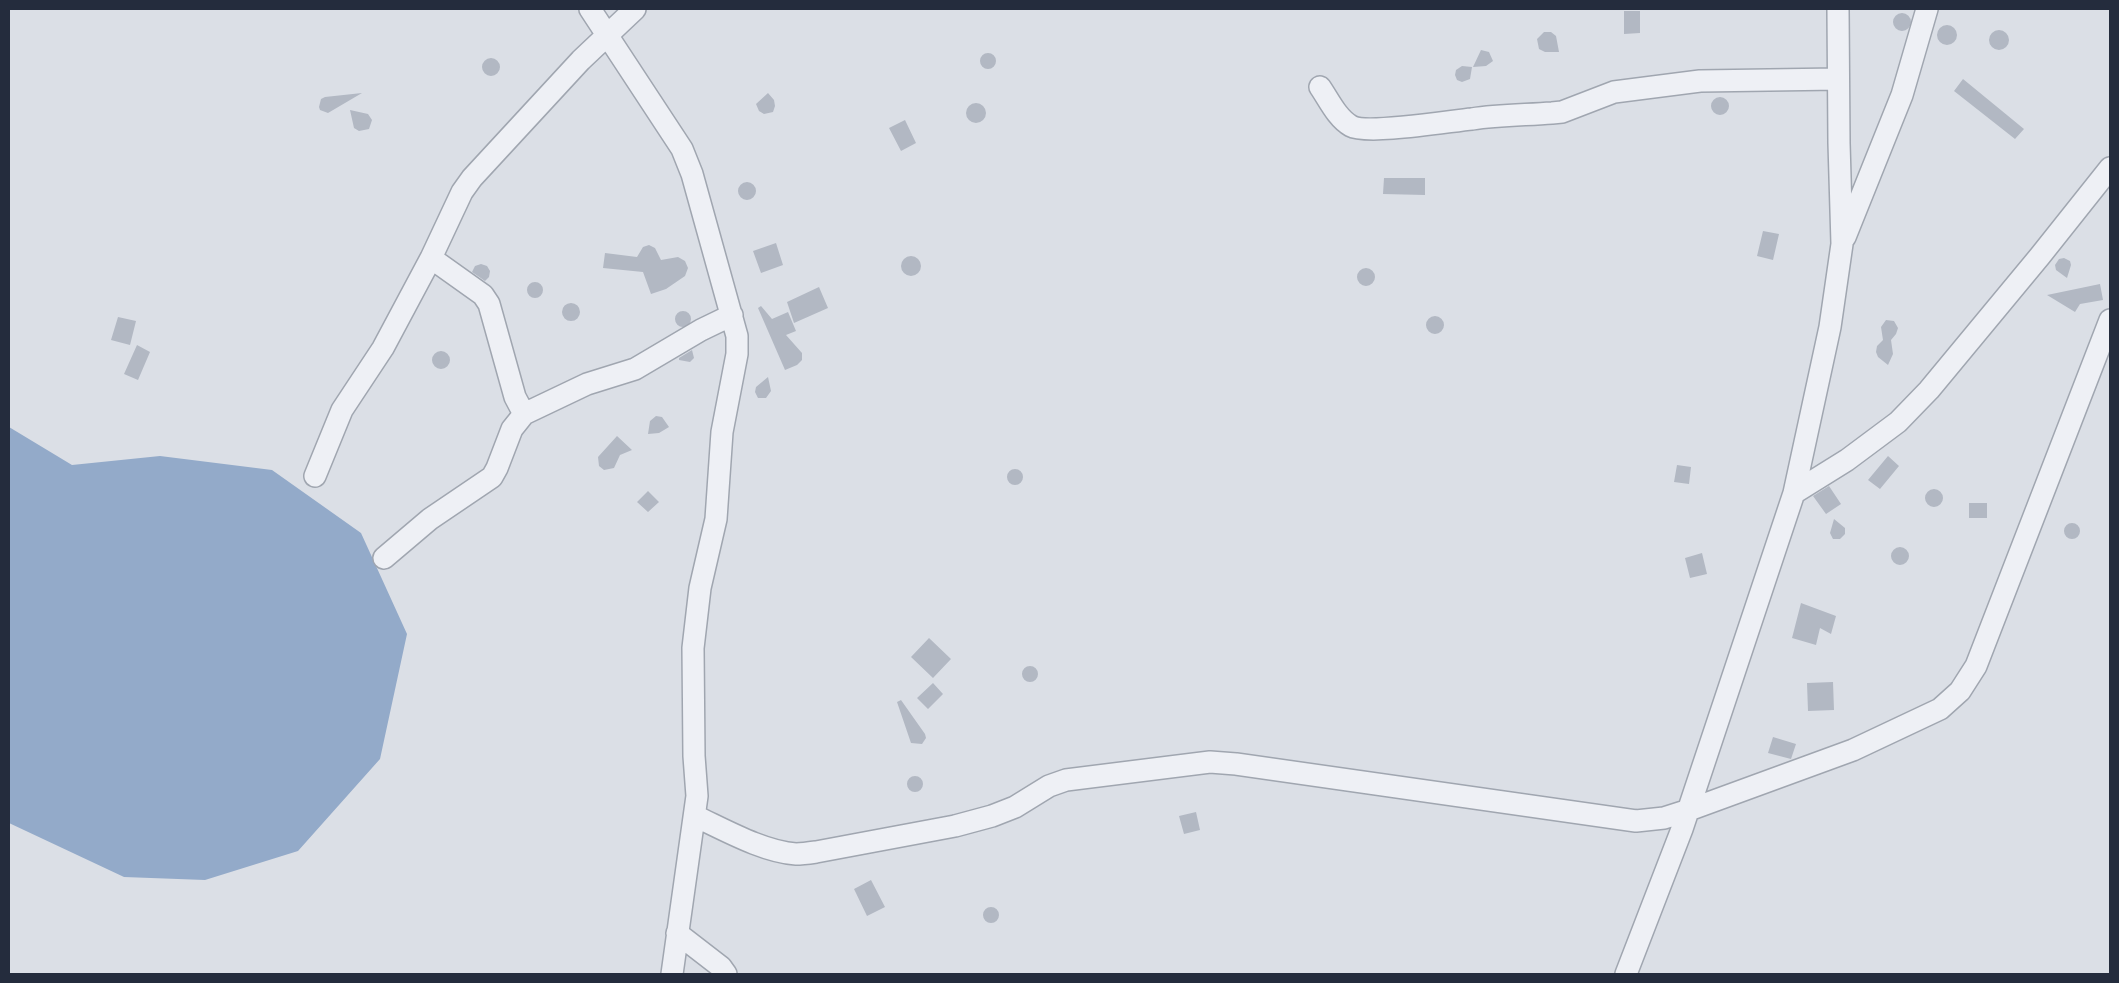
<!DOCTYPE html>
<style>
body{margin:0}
#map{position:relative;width:2119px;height:983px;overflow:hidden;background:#dbdfe6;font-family:"Sofia Sans Condensed",sans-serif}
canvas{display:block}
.frame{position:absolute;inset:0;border:10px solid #242c3d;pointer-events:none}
</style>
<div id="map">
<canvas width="2119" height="983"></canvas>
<div class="frame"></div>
</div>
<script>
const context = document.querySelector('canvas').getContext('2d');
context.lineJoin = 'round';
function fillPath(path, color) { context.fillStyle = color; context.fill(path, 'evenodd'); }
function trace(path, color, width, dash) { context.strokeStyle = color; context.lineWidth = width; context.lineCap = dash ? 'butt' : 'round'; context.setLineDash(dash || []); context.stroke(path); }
fillPath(new Path2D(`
 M 9,427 L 72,465 L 160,456 L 272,470 L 361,533 L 407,634 L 380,759 L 298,851 L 205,880 L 124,877 L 9,823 Z`), '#93aac9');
fillPath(new Path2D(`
 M 1624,11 L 1640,11 L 1640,33 L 1624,34 Z
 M1893 22a9 9 0 1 1 18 0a9 9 0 1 1-18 0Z
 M1937 35a10 10 0 1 1 20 0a10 10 0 1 1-20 0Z
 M1989 40a10 10 0 1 1 20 0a10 10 0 1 1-20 0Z
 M 1544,32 L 1551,32 L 1556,36 L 1559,52 L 1545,52 L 1539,49 L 1537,39 Z
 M 1481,50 L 1489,52 L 1493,61 L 1486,66 L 1473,67 Z
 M980 61a8 8 0 1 1 16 0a8 8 0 1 1-16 0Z
 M482 67a9 9 0 1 1 18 0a9 9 0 1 1-18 0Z
 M 1462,66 L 1472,67 L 1470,79 L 1462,82 L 1457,80 L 1455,75 L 1456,70 Z
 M 1963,79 L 2024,129 L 2015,139 L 1954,91 Z
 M 362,93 L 328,113 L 320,110 L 319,107 L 321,99 L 325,97 Z
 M 768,93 L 774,100 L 775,106 L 773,112 L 764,114 L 759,111 L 756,104 Z
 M1711 106a9 9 0 1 1 18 0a9 9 0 1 1-18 0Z
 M966 113a10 10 0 1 1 20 0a10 10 0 1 1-20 0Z
 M 350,110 L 368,114 L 372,120 L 369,129 L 359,131 L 354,128 Z
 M 905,120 L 916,143 L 901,151 L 889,128 Z
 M 1384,178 L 1425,178 L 1425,195 L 1383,194 Z
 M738 191a9 9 0 1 1 18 0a9 9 0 1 1-18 0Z
 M 1763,231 L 1779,234 L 1773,260 L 1757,256 Z
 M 776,243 L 783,265 L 761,273 L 753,251 Z
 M 649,245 L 655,248 L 661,260 L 678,257 L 685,261 L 688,268 L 685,276 L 666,289 L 651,294 L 643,272 L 603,268 L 605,253 L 637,257 L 643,247 Z
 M901 266a10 10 0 1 1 20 0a10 10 0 1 1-20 0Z
 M 2064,258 L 2070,261 L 2071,265 L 2067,278 L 2056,270 L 2055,265 L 2059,259 Z
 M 481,264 L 487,266 L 490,271 L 489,277 L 485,281 L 472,272 L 475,266 Z
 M1357 277a9 9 0 1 1 18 0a9 9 0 1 1-18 0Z
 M527 290a8 8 0 1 1 16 0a8 8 0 1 1-16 0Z
 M 2100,284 L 2103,300 L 2080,304 L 2075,312 L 2047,295 Z
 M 819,287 L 828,308 L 794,323 L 787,302 Z
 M562 312a9 9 0 1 1 18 0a9 9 0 1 1-18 0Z
 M 761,306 L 772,319 L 788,312 L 796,331 L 786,335 L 802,353 L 802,360 L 797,365 L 785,370 L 758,308 Z
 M675 319a8 8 0 1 1 16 0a8 8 0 1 1-16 0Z
 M1426 325a9 9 0 1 1 18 0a9 9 0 1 1-18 0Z
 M 118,317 L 136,321 L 130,345 L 111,340 Z
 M 1886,320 L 1894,321 L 1898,328 L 1896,334 L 1891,340 L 1893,354 L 1888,365 L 1878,357 L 1876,352 L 1877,346 L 1883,340 L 1881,327 Z
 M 137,345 L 150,352 L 138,380 L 124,374 Z
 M 692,350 L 694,358 L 690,362 L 679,360 L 679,358 Z
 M432 360a9 9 0 1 1 18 0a9 9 0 1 1-18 0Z
 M 768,377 L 771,391 L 766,398 L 758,398 L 755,392 L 756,387 Z
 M 656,416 L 662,417 L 669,427 L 659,433 L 648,434 L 650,421 Z
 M 617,436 L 632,450 L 620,455 L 614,468 L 604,470 L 599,466 L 598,457 Z
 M 1888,456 L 1899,466 L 1880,489 L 1868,480 Z
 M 1677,465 L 1691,467 L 1689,484 L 1674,482 Z
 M1007 477a8 8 0 1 1 16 0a8 8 0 1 1-16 0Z
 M 1829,486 L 1841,504 L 1826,514 L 1813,496 Z
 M1925 498a9 9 0 1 1 18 0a9 9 0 1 1-18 0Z
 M 648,491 L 659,502 L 648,512 L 637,502 Z
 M 1969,503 L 1987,503 L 1987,518 L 1969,518 Z
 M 1834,519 L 1845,528 L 1845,534 L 1840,539 L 1833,539 L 1830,533 Z
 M2064 531a8 8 0 1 1 16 0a8 8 0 1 1-16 0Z
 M1891 556a9 9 0 1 1 18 0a9 9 0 1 1-18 0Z
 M 1702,553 L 1707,574 L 1690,578 L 1685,558 Z
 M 1801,603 L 1836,616 L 1831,634 L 1820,628 L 1816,645 L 1792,638 Z
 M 929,638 L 951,659 L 933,678 L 911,657 Z
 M1022 674a8 8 0 1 1 16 0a8 8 0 1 1-16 0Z
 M 1833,682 L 1834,710 L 1808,711 L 1807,683 Z
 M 933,683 L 943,694 L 928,709 L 917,698 Z
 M 901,700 L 925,734 L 926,738 L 922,744 L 911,743 L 897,702 Z
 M 1773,737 L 1796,744 L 1791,759 L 1768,753 Z
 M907 784a8 8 0 1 1 16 0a8 8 0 1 1-16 0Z
 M 1196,812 L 1200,830 L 1184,834 L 1179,816 Z
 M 871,880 L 885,907 L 867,916 L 854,889 Z
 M983 915a8 8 0 1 1 16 0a8 8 0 1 1-16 0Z`), '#b2b8c3');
const street = new Path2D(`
 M 590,9 L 682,149 L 692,174 L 737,336 L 737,354 L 722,432 L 716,519 L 700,588 L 693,648 L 694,756 L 697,796 L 672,974
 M 1320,87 C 1329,100 1337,118 1351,126 C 1367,135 1450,121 1472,119 C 1498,115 1526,115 1552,113 L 1562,112 L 1614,92 L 1700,81 L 1838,79
 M 1845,237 L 1902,95 L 1927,9
 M 431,258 L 483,295 L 489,304 L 515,397 L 524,414
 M 315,476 L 342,410 L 383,348 L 431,258 L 462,192 L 472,178 L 581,60 L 635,9
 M 1794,493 L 1847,460 L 1898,422 L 1929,390 L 2040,256 L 2110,168
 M 384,558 L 430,519 L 492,477 L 497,468 L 512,429 L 524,414 L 587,384 L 635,369 L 701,330 L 732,315
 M 695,816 C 725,830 764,852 796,854 C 802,854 809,853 816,852 L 955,826 L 992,816 L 1015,807 L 1049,786 L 1066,780 L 1210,762 L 1236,764 L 1636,821 L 1664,818 L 1689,810 L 1853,750 L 1940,709 L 1960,691 L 1976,666 L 2110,320
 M 677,933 L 721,967 L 726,974
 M 1626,974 L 1682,829 L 1794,493 L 1830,327 L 1842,244 L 1839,143 L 1838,9`);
trace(street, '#a0a6b0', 24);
trace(street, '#eef0f5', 21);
</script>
